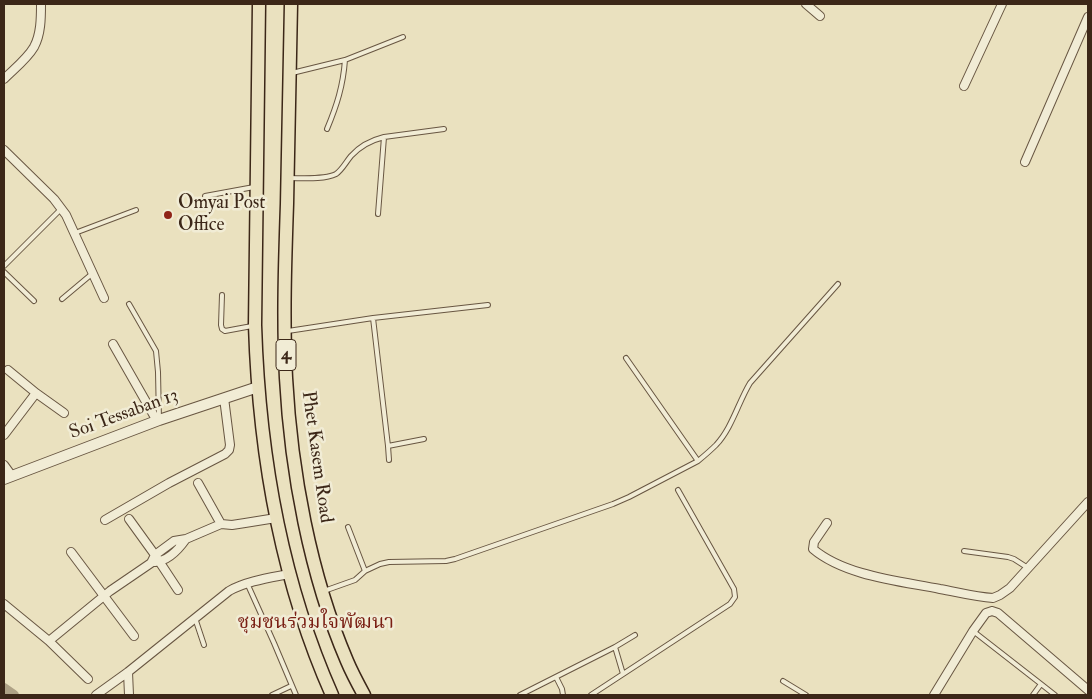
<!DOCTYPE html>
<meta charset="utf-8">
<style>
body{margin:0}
#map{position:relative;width:1092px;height:699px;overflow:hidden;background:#eae1bf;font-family:"IM FELL Double Pica",serif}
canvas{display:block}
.frame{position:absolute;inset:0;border:5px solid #3c2718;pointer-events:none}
</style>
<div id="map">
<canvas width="1092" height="699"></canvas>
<div class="frame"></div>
</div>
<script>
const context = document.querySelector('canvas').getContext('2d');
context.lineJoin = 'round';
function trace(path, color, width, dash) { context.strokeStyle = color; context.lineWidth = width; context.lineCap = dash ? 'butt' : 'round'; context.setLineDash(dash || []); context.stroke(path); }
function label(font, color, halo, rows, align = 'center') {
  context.font = font + ' "IM FELL Double Pica","Noto Serif Thai",serif'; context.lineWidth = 5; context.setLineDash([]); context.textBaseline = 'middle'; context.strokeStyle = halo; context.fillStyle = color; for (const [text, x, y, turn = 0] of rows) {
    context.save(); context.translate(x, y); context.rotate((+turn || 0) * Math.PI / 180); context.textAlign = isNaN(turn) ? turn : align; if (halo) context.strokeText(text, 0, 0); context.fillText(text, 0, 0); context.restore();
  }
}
trace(new Path2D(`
 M 4,688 L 14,695`), '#afa286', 10);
const service = new Path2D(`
 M 292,73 L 345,60 L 403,37
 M 327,129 C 337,105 343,86 345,60
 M 289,178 C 302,178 324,180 336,174 C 342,170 346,162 351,156 C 360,146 372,140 384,137 L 444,129
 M 205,196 L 254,187
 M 378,214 L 384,137
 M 75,233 L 136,210
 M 4,266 L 61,209
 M 4,272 L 34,301
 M 222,295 L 221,325 L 222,329 L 225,331 L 252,326
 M 62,299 L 93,273
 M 129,304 L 156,351 L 158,372 L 159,420
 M 373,318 L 488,305
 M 288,331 L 373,318 L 388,446 L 389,460
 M 388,446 L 424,439
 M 698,461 C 704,456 710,451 716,445 C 732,428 738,403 750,383 L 838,284
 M 348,527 L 365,571
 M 964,551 L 1008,557 L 1014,559 L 1028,568
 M 247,583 L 274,643 L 296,695
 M 324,591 L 355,580 L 365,571 L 380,564 L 389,562 L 446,561 L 455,559 L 613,504 L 629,497 L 698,461 L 626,358
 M 195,618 L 204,645
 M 973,631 L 1041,684 L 1033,695
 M 623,674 L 615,647 L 635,635
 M 556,677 L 562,689 L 563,695
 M 783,681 L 806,695
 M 1041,684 L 1055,695
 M 272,695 L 291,686
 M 520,695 L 615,647
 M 591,695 L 730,604 L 735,597 L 734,589 L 678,490`);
const minor = new Path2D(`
 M 806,4 L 820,16
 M 4,79 C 14,69 27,59 34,47 C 41,34 41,18 41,4
 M 964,86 L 1002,4
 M 4,150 L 54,199 L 66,215 L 104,298
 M 1025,162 L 1088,17
 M 113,344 L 157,421
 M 36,393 L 64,413
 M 4,435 L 36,393 L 8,370
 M 4,465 L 12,476
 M 198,483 L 221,524
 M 129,519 L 155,555 L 178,590
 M 105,520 L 169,483 L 225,454 L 229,450 L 230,445 L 224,398
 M 827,523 L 814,542 L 813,549 C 845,576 900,581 940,589 C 957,592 975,597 993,598 L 1000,595 L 1010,588 L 1088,502
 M 71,552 L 134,636
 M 155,562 C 168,561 179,549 186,539
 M 4,604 L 49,641 L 110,591 L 151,563 L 155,555 L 174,541 L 186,539 L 221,524 L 232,525 L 245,523 L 276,518
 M 992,611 L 998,613 L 1088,690
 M 49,641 L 88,679
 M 96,695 L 128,672
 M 129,695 L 128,672 L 229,591 C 247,581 269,578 289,574
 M 934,695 L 973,631 L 986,613 L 992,611`);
const tertiary = new Path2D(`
 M 4,479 L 159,420 L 258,387`);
const primary = new Path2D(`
 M 259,4 L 255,325 C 259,453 280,578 332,695
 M 291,4 C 290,71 288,137 287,204 C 285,262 283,320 286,378 C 291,471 310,575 347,661 C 352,673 358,684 364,695`);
trace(service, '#685642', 6);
trace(minor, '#685642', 10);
trace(tertiary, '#685642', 12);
trace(primary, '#3c2718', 15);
trace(service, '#f1ecd5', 4);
trace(minor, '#f1ecd5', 8);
trace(tertiary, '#f1ecd5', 10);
trace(primary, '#eae1bf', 12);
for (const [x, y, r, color] of [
 [168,215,5,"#8f2418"]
]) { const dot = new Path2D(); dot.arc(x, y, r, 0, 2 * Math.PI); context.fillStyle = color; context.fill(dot); trace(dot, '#f1ecd5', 2); }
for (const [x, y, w] of [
 [286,355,20]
]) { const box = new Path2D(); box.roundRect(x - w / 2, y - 15.5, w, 31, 4); context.fillStyle = '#f1ecd5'; context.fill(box); trace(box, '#3c2718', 1); }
label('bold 18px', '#3c2718', null, [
 ["4",286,355]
]);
label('19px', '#3c2718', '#f1ecd5', [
 ["Omyai Post",178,204],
 ["Office",178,226]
], 'left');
label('19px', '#3c2718', '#f1ecd5', [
 ["Soi Tessaban 13",124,415,-20],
 ["Phet Kasem Road",316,457,82]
]);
label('20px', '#7a1f14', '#f1ecd5', [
 ["ชุมชนร่วมใจพัฒนา",316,624]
]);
</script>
